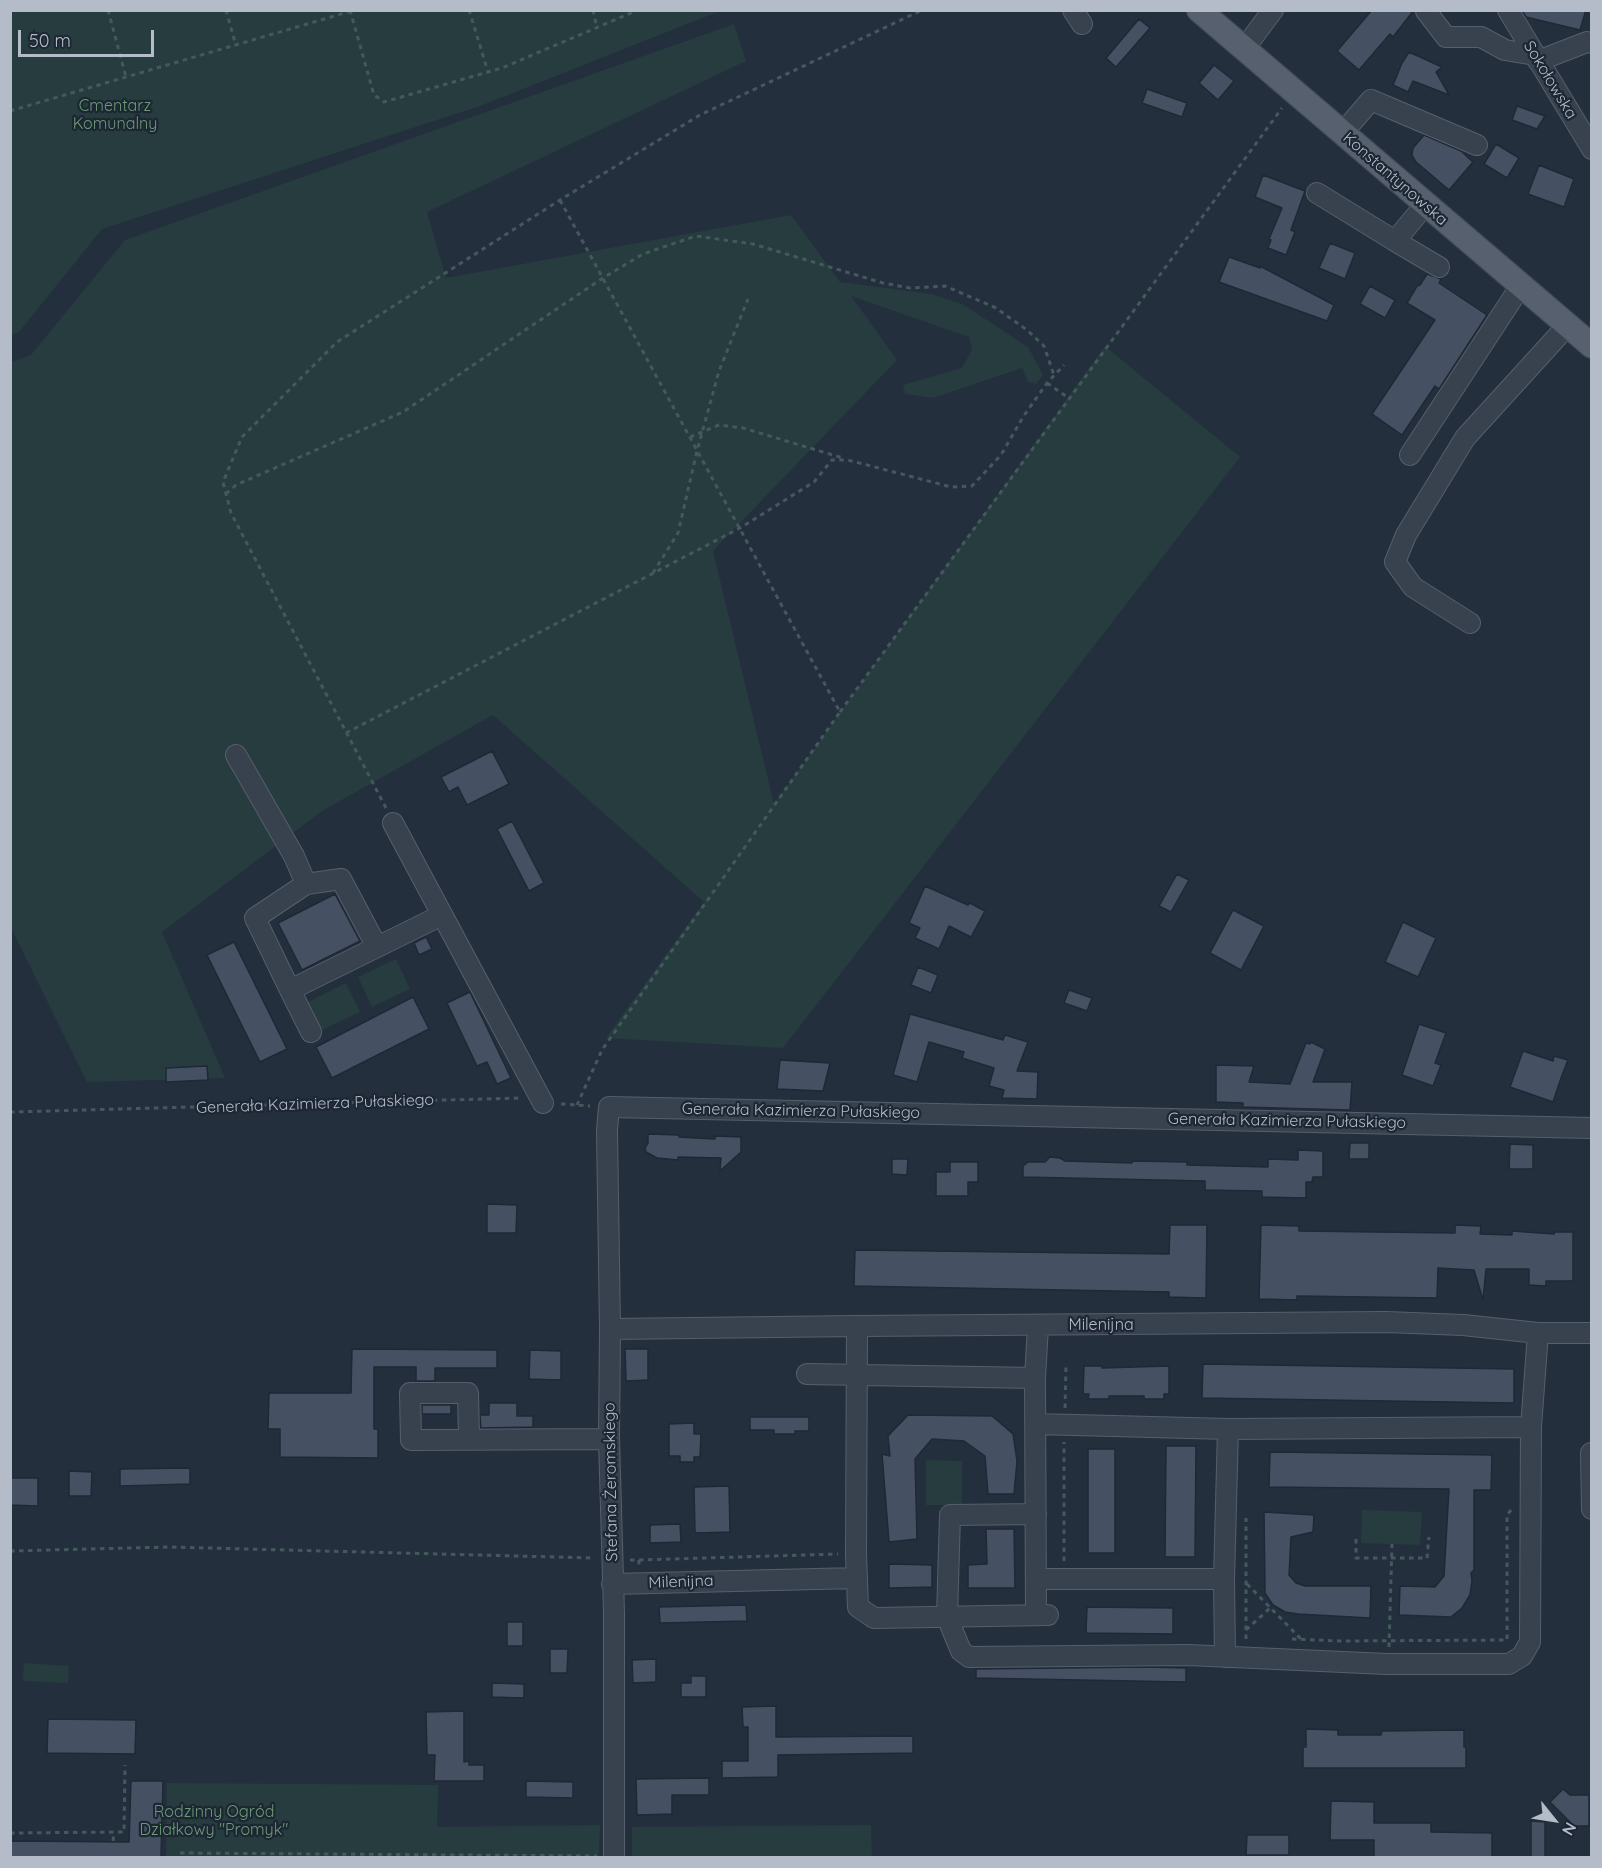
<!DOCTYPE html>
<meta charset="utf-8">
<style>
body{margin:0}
#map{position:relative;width:1602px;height:1868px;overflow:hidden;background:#242f3e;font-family:Quicksand,sans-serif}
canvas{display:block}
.frame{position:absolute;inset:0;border:12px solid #b4bcc9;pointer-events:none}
.north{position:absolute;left:1524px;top:1790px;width:60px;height:60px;-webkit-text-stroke:4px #1d2633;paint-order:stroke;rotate:120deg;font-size:16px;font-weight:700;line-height:24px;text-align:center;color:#b4bcc9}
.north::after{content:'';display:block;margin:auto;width:21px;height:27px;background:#b4bcc9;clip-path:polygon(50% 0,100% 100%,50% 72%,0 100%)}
.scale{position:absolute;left:18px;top:30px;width:136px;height:27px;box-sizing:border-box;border:3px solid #b4bcc9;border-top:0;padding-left:8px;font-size:18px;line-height:21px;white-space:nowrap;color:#b4bcc9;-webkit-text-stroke:4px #1d2633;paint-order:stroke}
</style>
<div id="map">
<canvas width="1602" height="1868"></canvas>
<div class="frame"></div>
<div class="north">N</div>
<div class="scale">50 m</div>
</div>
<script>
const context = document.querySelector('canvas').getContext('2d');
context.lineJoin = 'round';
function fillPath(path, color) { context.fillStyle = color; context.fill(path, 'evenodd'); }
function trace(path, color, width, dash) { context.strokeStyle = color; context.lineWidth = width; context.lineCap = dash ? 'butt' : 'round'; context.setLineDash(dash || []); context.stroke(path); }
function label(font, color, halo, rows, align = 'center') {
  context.font = font + ' Quicksand,sans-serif'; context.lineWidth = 4.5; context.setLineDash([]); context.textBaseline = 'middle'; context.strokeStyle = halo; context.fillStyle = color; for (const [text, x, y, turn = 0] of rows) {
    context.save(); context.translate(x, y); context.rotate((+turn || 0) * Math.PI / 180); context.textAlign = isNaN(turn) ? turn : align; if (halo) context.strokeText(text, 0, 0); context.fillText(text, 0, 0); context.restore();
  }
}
fillPath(new Path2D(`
 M 10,11 L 11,10 L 720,11 L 480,106 L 102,229 L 19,332 L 11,335 Z
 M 734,24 L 746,61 L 427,212 L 446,278 L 791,215 L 840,282 L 932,294 L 964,305 L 1028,347 L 1043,375 L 1036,384 L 1028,382 L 1022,368 L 933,398 L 905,394 L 903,385 L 962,368 L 972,350 L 969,337 L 851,296 L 897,360 L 713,551 L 774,804 L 1105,346 L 1240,457 L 783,1048 L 606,1038 L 704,902 L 493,715 L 322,811 L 162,932 L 225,1078 L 87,1082 L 11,928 L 11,362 L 31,355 L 125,240 Z
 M 396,959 L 410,989 L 372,1007 L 358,977 Z
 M 346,983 L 360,1012 L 318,1032 L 304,1004 Z
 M 926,1460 L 962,1461 L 962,1505 L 926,1505 Z
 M 1362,1510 L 1422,1512 L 1420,1545 L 1361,1543 Z
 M 24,1663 L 69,1666 L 68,1683 L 23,1681 Z
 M 167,1783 L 438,1785 L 437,1827 L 600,1825 L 599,1857 L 166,1857 Z
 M 871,1825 L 872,1857 L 632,1857 L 632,1827 Z`), '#263c3f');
const building = new Path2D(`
 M 1372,10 L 1414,10 L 1393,37 L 1390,34 L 1359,70 L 1337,51 Z
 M 1522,10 L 1586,10 L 1580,30 L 1526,17 Z
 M 1139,19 L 1150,28 L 1116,67 L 1106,58 Z
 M 1409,52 L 1442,67 L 1436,72 L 1449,95 L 1413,81 L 1408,92 L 1393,85 L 1402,63 Z
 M 1214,65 L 1234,81 L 1218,100 L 1199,83 Z
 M 1147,89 L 1187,103 L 1182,117 L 1142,103 Z
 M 1517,106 L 1545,116 L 1537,129 L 1512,120 Z
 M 1424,135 L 1461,151 L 1473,162 L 1449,190 L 1416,162 L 1412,155 L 1413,148 Z
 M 1496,144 L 1519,158 L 1507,178 L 1484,164 Z
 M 1539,165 L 1574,179 L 1564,207 L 1528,194 Z
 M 1263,175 L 1305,191 L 1291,230 L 1295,232 L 1286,255 L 1268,248 L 1271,240 L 1269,239 L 1282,208 L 1255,197 Z
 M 1330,243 L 1355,253 L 1345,279 L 1319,268 Z
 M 1229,257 L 1260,268 L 1260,266 L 1334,305 L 1327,321 L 1219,282 Z
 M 1427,274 L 1441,279 L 1439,283 L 1487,315 L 1439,389 L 1435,386 L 1402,435 L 1372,414 L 1435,320 L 1407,303 L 1417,286 L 1420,285 Z
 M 1370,286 L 1395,300 L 1385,318 L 1360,304 Z
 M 492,751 L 509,784 L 467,805 L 458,787 L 449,792 L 441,777 Z
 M 512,821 L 544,883 L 529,891 L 497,829 Z
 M 1177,874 L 1189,880 L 1171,912 L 1159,906 Z
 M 925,886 L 968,905 L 970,903 L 985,911 L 971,937 L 949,926 L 939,949 L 915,938 L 920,928 L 909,923 Z
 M 335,894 L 360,941 L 302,970 L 278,923 Z
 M 1233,910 L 1264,926 L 1241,970 L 1210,953 Z
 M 1403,922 L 1436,938 L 1418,977 L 1385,962 Z
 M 426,937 L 432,949 L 419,955 L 414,943 Z
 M 234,942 L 287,1049 L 260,1062 L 207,955 Z
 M 918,967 L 938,975 L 931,993 L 911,985 Z
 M 1069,990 L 1092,998 L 1087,1011 L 1064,1003 Z
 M 470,992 L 511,1078 L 497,1084 L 487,1062 L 477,1066 L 447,1003 Z
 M 413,997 L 429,1029 L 332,1078 L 316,1047 Z
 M 910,1014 L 1003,1040 L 1005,1035 L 1028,1042 L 1017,1071 L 1038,1072 L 1037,1099 L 1002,1098 L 1004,1090 L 989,1086 L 994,1068 L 962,1058 L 964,1052 L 929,1042 L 917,1082 L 893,1075 Z
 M 1419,1024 L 1446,1033 L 1435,1063 L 1441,1065 L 1433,1086 L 1402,1075 Z
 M 1311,1042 L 1325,1049 L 1313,1082 L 1352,1082 L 1350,1110 L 1243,1107 L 1243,1103 L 1216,1102 L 1216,1065 L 1254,1066 L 1249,1082 L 1290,1084 L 1306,1043 L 1310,1044 Z
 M 1523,1051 L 1553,1061 L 1554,1056 L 1568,1060 L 1561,1078 L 1553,1102 L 1510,1087 Z
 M 780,1060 L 830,1063 L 823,1091 L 777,1089 Z
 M 207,1066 L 208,1080 L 166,1082 L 166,1068 Z
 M 648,1134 L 679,1135 L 679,1137 L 715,1139 L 715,1136 L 741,1137 L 741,1152 L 720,1171 L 721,1158 L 678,1157 L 678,1160 L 657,1158 L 646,1152 L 645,1148 L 648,1143 Z
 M 1350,1143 L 1369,1143 L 1369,1159 L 1349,1159 Z
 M 1510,1144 L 1533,1145 L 1533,1169 L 1509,1169 Z
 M 1298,1150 L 1323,1151 L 1323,1177 L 1313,1177 L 1312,1182 L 1306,1182 L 1306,1198 L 1262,1197 L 1262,1191 L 1205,1190 L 1205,1181 L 1023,1177 L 1023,1166 L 1028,1162 L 1045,1162 L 1050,1157 L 1060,1158 L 1065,1161 L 1132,1163 L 1133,1161 L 1187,1162 L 1187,1165 L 1268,1167 L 1268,1159 L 1298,1160 Z
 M 892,1159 L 908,1159 L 907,1175 L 892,1174 Z
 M 950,1162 L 978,1162 L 978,1182 L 968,1182 L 968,1196 L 936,1196 L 936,1172 L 950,1172 Z
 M 487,1204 L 517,1205 L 516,1233 L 487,1233 Z
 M 1170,1225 L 1207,1225 L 1206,1298 L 1169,1297 L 1169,1292 L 854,1286 L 855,1250 L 1169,1254 Z
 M 1261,1225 L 1299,1226 L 1299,1231 L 1455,1233 L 1455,1225 L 1481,1226 L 1480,1234 L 1512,1235 L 1512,1231 L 1554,1234 L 1555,1232 L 1573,1232 L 1573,1281 L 1546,1281 L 1546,1286 L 1529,1285 L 1529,1269 L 1486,1269 L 1483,1300 L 1474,1270 L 1438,1268 L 1437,1298 L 1297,1296 L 1297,1300 L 1259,1299 Z
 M 352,1349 L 497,1350 L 497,1368 L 435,1368 L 435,1381 L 416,1381 L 416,1367 L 374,1367 L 374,1429 L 378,1429 L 378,1458 L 280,1457 L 280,1429 L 268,1429 L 269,1393 L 351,1393 Z
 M 625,1349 L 648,1349 L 648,1380 L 626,1381 Z
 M 530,1350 L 561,1351 L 561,1380 L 529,1379 Z
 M 1203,1364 L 1514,1369 L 1514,1403 L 1202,1398 Z
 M 1084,1366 L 1102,1366 L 1102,1368 L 1169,1366 L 1169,1394 L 1164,1394 L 1164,1399 L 1144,1399 L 1144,1396 L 1109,1396 L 1109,1399 L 1088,1399 L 1089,1394 L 1083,1394 Z
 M 489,1403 L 517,1403 L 517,1416 L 533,1416 L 533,1427 L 481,1428 L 480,1415 L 489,1415 Z
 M 422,1405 L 451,1405 L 451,1414 L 422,1414 Z
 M 908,1415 L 992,1416 L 1013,1434 L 1017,1461 L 1014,1494 L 988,1494 L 985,1456 L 964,1441 L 932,1439 L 915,1459 L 917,1539 L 889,1542 L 882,1454 L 890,1456 L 888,1436 Z
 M 750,1417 L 809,1417 L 809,1431 L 795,1431 L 795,1434 L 774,1434 L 774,1430 L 750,1430 Z
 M 694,1423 L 694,1434 L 701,1434 L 700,1457 L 694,1457 L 694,1462 L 680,1462 L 680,1456 L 669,1456 L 669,1424 Z
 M 1166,1446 L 1196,1446 L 1195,1557 L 1165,1557 Z
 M 1088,1449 L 1115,1449 L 1115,1553 L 1088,1553 Z
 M 1270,1452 L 1492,1455 L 1491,1490 L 1474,1490 L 1474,1570 L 1471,1573 L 1472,1581 L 1470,1595 L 1462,1608 L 1451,1617 L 1399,1615 L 1400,1586 L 1435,1587 L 1444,1576 L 1449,1489 L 1269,1487 Z
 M 190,1468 L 190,1484 L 120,1486 L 120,1469 Z
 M 69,1471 L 92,1472 L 91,1496 L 69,1496 Z
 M 10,1478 L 38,1478 L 38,1506 L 10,1505 Z
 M 729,1486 L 730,1532 L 695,1533 L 694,1487 Z
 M 1264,1512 L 1314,1515 L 1313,1532 L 1291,1537 L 1289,1575 L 1296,1583 L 1305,1586 L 1371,1586 L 1370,1618 L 1298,1614 L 1285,1612 L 1273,1605 L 1265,1593 Z
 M 680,1524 L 681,1542 L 650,1543 L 650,1525 Z
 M 986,1529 L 1014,1529 L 1015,1588 L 968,1588 L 968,1565 L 987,1564 Z
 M 889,1564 L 932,1565 L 932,1587 L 889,1588 Z
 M 746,1605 L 747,1621 L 660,1623 L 659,1607 Z
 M 1087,1607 L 1173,1608 L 1173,1634 L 1086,1633 Z
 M 507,1622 L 523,1622 L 523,1646 L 507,1646 Z
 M 550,1649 L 568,1649 L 567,1673 L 550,1673 Z
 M 656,1659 L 656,1682 L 633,1683 L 632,1660 Z
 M 1146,1667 L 1186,1668 L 1186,1682 L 976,1678 L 976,1669 Z
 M 691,1676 L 706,1676 L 706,1697 L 681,1697 L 681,1683 L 691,1683 Z
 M 492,1683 L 524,1684 L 524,1698 L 492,1697 Z
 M 776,1706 L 776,1737 L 913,1736 L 913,1753 L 778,1755 L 778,1777 L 722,1778 L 722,1761 L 748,1761 L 748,1727 L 743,1727 L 742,1707 Z
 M 464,1711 L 464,1762 L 469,1761 L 469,1765 L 484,1765 L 484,1781 L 434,1781 L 435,1755 L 427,1755 L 426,1712 Z
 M 48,1719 L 136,1720 L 135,1754 L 47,1753 Z
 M 1306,1729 L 1338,1730 L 1338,1735 L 1381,1735 L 1382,1731 L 1464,1730 L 1464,1747 L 1466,1747 L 1466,1768 L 1303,1768 L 1303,1747 L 1306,1747 Z
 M 709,1778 L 709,1795 L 672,1795 L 672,1814 L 637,1815 L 636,1779 Z
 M 131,1781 L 163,1781 L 161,1857 L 10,1857 L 10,1841 L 129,1842 Z
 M 526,1781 L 573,1782 L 573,1798 L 526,1797 Z
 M 1563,1789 L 1570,1795 L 1589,1795 L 1589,1826 L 1574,1826 L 1550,1802 Z
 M 1331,1801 L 1374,1802 L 1374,1823 L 1431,1823 L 1431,1832 L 1492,1833 L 1492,1857 L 1374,1857 L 1374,1840 L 1330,1840 Z
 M 1531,1821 L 1545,1822 L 1545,1857 L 1531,1857 Z
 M 1247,1835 L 1289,1835 L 1289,1855 L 1246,1855 Z`);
fillPath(building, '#455162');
trace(building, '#1f2835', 1.5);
const minor = new Path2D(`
 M 1073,10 L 1082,24
 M 1508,10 L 1592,149
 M 1426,11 L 1446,37 L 1481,37 L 1505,50 L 1535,55
 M 1244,49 L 1273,10
 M 1538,61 L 1587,42 L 1592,43
 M 1352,122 L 1371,100 L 1477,145
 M 1317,193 L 1395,241
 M 1425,205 L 1395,241 L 1439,267
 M 1410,455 L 1520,287
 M 1470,623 L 1413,587 L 1395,562 L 1406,535 L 1465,438 L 1567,326
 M 236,755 L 294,856 L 306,884 L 341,879 L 377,947
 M 393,823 L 543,1103
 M 290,990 L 255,918 L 306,884
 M 311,1032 L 290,990 L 442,915
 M 857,1326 L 856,1554 L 858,1607 L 874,1618 L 1048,1615
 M 610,1329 L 857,1326 L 1386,1322 L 1463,1325 L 1538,1333 L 1592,1333
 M 807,1374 L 1035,1378
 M 1036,1424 L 1228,1429 L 1531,1427
 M 469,1440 L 468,1393 L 410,1393 L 411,1440 L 609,1439
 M 1591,1453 L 1592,1509
 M 1036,1514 L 950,1515 L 947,1617 L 961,1651 L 969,1657 L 1188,1655 L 1387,1664 L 1509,1664 L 1522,1656 L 1530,1642 L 1531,1427 L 1538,1333
 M 1036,1579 L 1224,1579
 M 612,1584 L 857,1578
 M 1036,1615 L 1035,1378 L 1038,1326
 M 1225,1657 L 1224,1579 L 1228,1429
 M 614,1858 L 614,1613 L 609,1439 L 610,1329 L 607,1130 L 609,1107 L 1592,1128`);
const major = new Path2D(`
 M 1199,10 L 1592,346`);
trace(minor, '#565f6c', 22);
trace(major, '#414a57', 26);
trace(new Path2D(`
 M 108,10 L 126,77
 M 226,10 L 236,46
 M 350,10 L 374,95 L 384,102 L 502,68 L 638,10
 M 469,10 L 488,72
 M 593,10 L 597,28
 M 10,111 L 355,10
 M 560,200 L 840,712 L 602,1050 L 577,1105
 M 1047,383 L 1070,399
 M 690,437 L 719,425 L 743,428 L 843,458
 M 226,494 L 236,485 L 403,412 L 603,278 L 643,254 L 696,236 L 753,244 L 883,283 L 910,288 L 945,286 L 996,308 L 1027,330 L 1044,346 L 1054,375
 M 653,573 L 678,533 L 697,451 L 719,371 L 748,299
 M 840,712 L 1282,108
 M 346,733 L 740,528 L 814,482 L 832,460 L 848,460 L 951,487 L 972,486 L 1001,455 L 1023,417 L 1047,383 L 1064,365
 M 386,808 L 231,513 L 223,482 L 242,437 L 337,342 L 560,200 L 700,115 L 922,10
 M 561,1104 L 590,1106
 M 10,1112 L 519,1098
 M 1065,1408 L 1066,1365
 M 1356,1539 L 1356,1558 L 1427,1558 L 1429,1537
 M 10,1551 L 169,1547 L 594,1558
 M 630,1560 L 639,1560 L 639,1565
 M 639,1560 L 838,1554
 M 1064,1561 L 1064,1442
 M 1247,1584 L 1301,1639
 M 1246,1630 L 1270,1608
 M 1246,1639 L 1246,1518
 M 1292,1639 L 1340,1641 L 1507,1640 L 1507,1515 L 1511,1510
 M 1389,1647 L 1392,1544
 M 10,1833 L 124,1832 L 125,1765
 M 113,1841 L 114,1833
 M 180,1853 L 597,1856`), '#44595c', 3, [4.5, 4.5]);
trace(minor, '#38414e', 20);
trace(major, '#56606e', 24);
label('16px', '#b4bcc9', '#1d2633', [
 ["Sokołowska",1550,80,59],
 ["Konstantynowska",1395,179,41],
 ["Generała Kazimierza Pułaskiego",315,1104,-2],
 ["Generała Kazimierza Pułaskiego",801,1111,1],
 ["Generała Kazimierza Pułaskiego",1287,1121,1],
 ["Milenijna",1101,1325],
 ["Stefana Żeromskiego",611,1482,-91],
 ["Milenijna",681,1582,-2]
]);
label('16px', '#6b9a76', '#1d2633', [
 ["Cmentarz",115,106],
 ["Komunalny",115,124],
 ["Rodzinny Ogród",214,1812],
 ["Działkowy \"Promyk\"",214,1830]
]);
</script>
